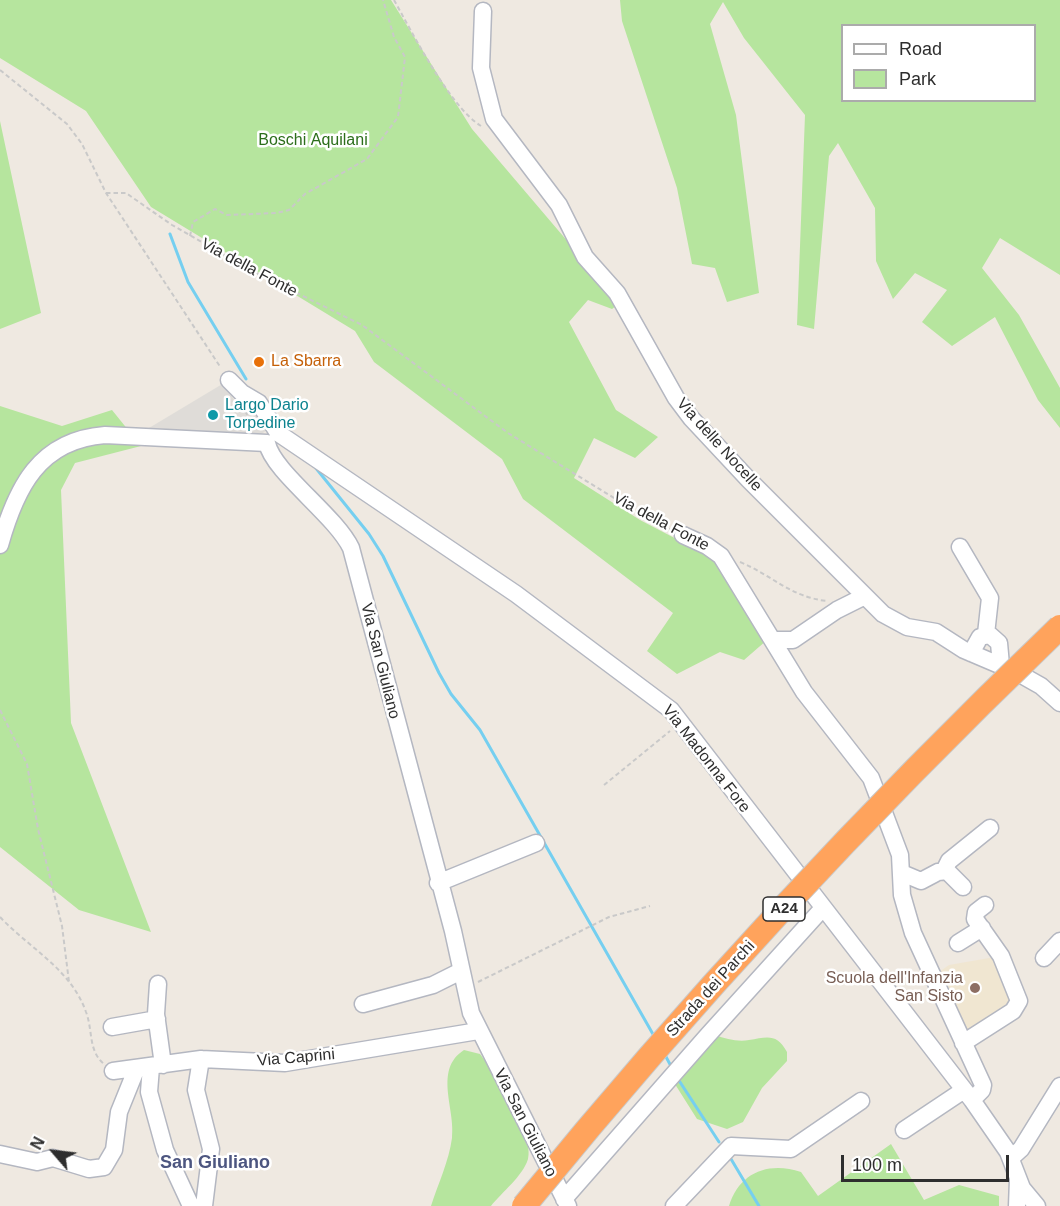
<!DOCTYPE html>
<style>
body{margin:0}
#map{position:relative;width:1060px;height:1206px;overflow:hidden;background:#efe9e1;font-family:Arial,sans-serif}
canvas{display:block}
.legend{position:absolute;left:841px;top:24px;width:195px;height:78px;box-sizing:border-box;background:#fff;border:2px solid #ababab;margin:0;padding:8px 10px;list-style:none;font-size:18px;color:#2e2e2e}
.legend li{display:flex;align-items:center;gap:12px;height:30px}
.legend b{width:30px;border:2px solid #ababab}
.north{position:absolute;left:24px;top:1122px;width:60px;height:60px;-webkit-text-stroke:4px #fff;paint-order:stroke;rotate:298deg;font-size:16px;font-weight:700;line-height:24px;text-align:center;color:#2e2e2e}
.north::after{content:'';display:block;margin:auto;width:21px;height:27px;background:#2e2e2e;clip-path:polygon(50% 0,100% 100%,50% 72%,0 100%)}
.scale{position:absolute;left:841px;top:1155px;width:168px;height:27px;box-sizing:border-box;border:3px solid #2e2e2e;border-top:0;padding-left:8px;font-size:18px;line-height:21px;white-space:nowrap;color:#2e2e2e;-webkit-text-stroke:4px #fff;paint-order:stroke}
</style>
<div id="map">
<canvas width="1060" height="1206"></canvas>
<ul class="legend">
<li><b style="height:8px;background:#fff"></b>Road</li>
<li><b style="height:16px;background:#b6e59e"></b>Park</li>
</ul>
<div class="north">N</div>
<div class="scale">100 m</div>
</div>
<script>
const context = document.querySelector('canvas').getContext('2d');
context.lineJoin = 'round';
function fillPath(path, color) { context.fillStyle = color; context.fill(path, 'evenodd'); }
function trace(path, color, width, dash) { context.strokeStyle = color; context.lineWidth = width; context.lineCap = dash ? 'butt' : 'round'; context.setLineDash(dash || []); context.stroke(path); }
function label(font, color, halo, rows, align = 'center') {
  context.font = font + ' Arial,sans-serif'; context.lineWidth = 5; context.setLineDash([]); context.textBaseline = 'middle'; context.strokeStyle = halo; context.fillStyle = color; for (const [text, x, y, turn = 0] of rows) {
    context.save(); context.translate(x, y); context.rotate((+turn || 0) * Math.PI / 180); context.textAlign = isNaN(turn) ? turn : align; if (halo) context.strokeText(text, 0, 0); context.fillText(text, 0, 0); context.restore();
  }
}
fillPath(new Path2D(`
 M 995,957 L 1015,1002 L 963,1037 L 936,974 L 949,965 Z`), '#f0e6d1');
fillPath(new Path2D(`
 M 0,0 L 391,0 L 472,129 L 620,303 L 612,309 L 588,300 L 569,322 L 616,410 L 658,437 L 635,458 L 594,438 L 574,478 L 640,520 L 711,557 L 767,640 L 744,660 L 720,652 L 677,674 L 647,651 L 673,613 L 523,499 L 502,459 L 374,362 L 355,331 L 151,207 L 86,111 L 0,58 Z
 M 620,0 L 1060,0 L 1060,275 L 1000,238 L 982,268 L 1019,315 L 1060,388 L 1060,428 L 1038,400 L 995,317 L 952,346 L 922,322 L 947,290 L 915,273 L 893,299 L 876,261 L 875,208 L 838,143 L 829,156 L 814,329 L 797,325 L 805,115 L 744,38 L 723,2 L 710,24 L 736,115 L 759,293 L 727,302 L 715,268 L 692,264 L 677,188 L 622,21 ZM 842,26 L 1034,26 L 1034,100 L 842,100 Z
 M 0,121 L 41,313 L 0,329 Z
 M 0,406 L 62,426 L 112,410 L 141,446 L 75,463 L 61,490 L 71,723 L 151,932 L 79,910 L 0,847 Z
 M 715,1035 C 726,1039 738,1042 749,1040 C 767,1037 777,1033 787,1052 L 787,1061 L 762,1088 L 743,1122 L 727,1129 L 697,1119 L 673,1081 Z
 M 464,1050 L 480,1054 L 486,1062 C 497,1082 535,1138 528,1159 C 523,1176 502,1192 491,1206 L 431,1206 C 438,1184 449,1161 452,1138 C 456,1109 433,1070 464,1050 Z
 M 891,1144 L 924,1200 L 959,1185 L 999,1196 L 999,1206 L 729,1206 C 739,1173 768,1161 801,1172 L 818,1196 Z`), '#b6e59e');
fillPath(new Path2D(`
 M 224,383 L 234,400 L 249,403 L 267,430 L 260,435 L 149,428 Z`), '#dfdcd8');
trace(new Path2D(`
 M 170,234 L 188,282 L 246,379
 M 315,467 L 369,534 L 383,556 L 439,673 L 451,694 L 480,730 L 654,1036
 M 665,1055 L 672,1068
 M 678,1079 L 719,1142
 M 731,1159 L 759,1206`), '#75cff0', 3);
const minor = new Path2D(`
 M 483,11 L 481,68 L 494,119 L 559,205 L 585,257 L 617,293 L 676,398 L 691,418 L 748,479 L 883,614 L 907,627 L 936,632 L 964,650 L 1018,673 L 1041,686 L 1060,703
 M 229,380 L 242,393 L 259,403 L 278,433
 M 278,433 L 516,594 L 671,710 L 972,1100 L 1008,1152 L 1022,1188 L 1037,1206
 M 683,535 L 707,546 L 721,556 L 804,692 L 871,778 L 900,855 L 902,895 L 913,933 L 983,1085 L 982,1090 L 972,1100
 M 0,545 C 16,488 39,440 105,435 L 267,443 C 273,472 335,515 351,548 L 453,931 L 471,1013 L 568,1206
 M 960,547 L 990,598 L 986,634
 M 774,640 L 793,640 L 837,610 L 865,596
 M 971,653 L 980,637 L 990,635 L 999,643 L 1001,665
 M 944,871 L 949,861 L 990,828
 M 902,873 L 921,881 L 938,872 L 947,871 L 963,887
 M 438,883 L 536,843
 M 958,943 L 982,928
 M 1044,958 L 1060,941
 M 158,984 L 156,1014 L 163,1065
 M 363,1004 L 433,985 L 461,971
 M 112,1027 L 157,1019
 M 963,1043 L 1013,1011 L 1019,1001 L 1001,956 L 975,919 L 976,912 L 985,905
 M 201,1059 L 196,1090 L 211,1149 L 204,1206
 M 151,1067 L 149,1092 L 165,1150 L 191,1206
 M 113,1071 L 201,1059 L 285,1063 L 478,1031
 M 904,1130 L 964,1090
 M 0,1154 L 37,1162 L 53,1158 L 89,1169 L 104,1167 L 114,1150 L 119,1112 L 136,1070
 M 1011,1158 L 1021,1149 L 1060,1086
 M 564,1199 L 708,1035 L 822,909
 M 674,1206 L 731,1146 L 791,1149 L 861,1101
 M 1017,1206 L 1018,1179`);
trace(minor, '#b4b7c1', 19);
trace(new Path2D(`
 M 394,0 C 413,34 450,107 481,126
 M 0,70 L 67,124 L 82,144 L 106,193 L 221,368
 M 106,193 L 126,193 L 172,225 L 254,272 L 362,325 L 508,433 L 650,520 L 672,530
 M 190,236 L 193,222 L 215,209 L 227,215 L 277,213 L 289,210 L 305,194 L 367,159 L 398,117 L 405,57 L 394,37 L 383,0
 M 245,411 L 256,429
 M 740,562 C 772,575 790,597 827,601
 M 0,710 L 27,764 L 38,829 L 62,926 L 69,982
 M 604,785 L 670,731
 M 0,917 C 29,948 71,969 86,1012 C 93,1030 88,1051 104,1064
 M 478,982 L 609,917 L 650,906`), '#c9c9c9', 2, [4.5, 3]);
trace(minor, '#fff', 16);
const highwayBridge = new Path2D(`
 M 524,1206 C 690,1002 870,809 1060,627`);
trace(highwayBridge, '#c9c9c9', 26, []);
trace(highwayBridge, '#ffa35c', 24);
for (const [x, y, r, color] of [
 [259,362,6,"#e8710a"],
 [213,415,6,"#0f9aa8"],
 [975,988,6,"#8d6e63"]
]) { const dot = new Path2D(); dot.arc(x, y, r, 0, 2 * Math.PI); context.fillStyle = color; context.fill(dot); trace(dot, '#fff', 2); }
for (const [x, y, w] of [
 [784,909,42]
]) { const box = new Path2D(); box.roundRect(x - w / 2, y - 12, w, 24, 4.5); context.fillStyle = '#fff'; context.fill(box); trace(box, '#2e2e2e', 1.5); }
label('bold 15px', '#2e2e2e', null, [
 ["A24",784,909]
]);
label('16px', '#2c6e1b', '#fff', [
 ["Boschi Aquilani",313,141]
]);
label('16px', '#2e2e2e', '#fff', [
 ["Via della Fonte",249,268,28],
 ["Via delle Nocelle",719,445,48],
 ["Via della Fonte",661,522,28],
 ["Via San Giuliano",380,661,76],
 ["Via Madonna Fore",706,759,52],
 ["Strada dei Parchi",711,989,-48],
 ["Via Caprini",296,1058,-5],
 ["Via San Giuliano",525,1123,63]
]);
label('16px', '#c56008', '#fff', [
 ["La Sbarra",271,362]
], 'left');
label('16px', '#0d838f', '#fff', [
 ["Largo Dario",225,406],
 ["Torpedine",225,424]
], 'left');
label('16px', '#785e54', '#fff', [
 ["Scuola dell'Infanzia",963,979],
 ["San Sisto",963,997]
], 'right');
label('bold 18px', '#4d5680', '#fff', [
 ["San Giuliano",215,1163]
]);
</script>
